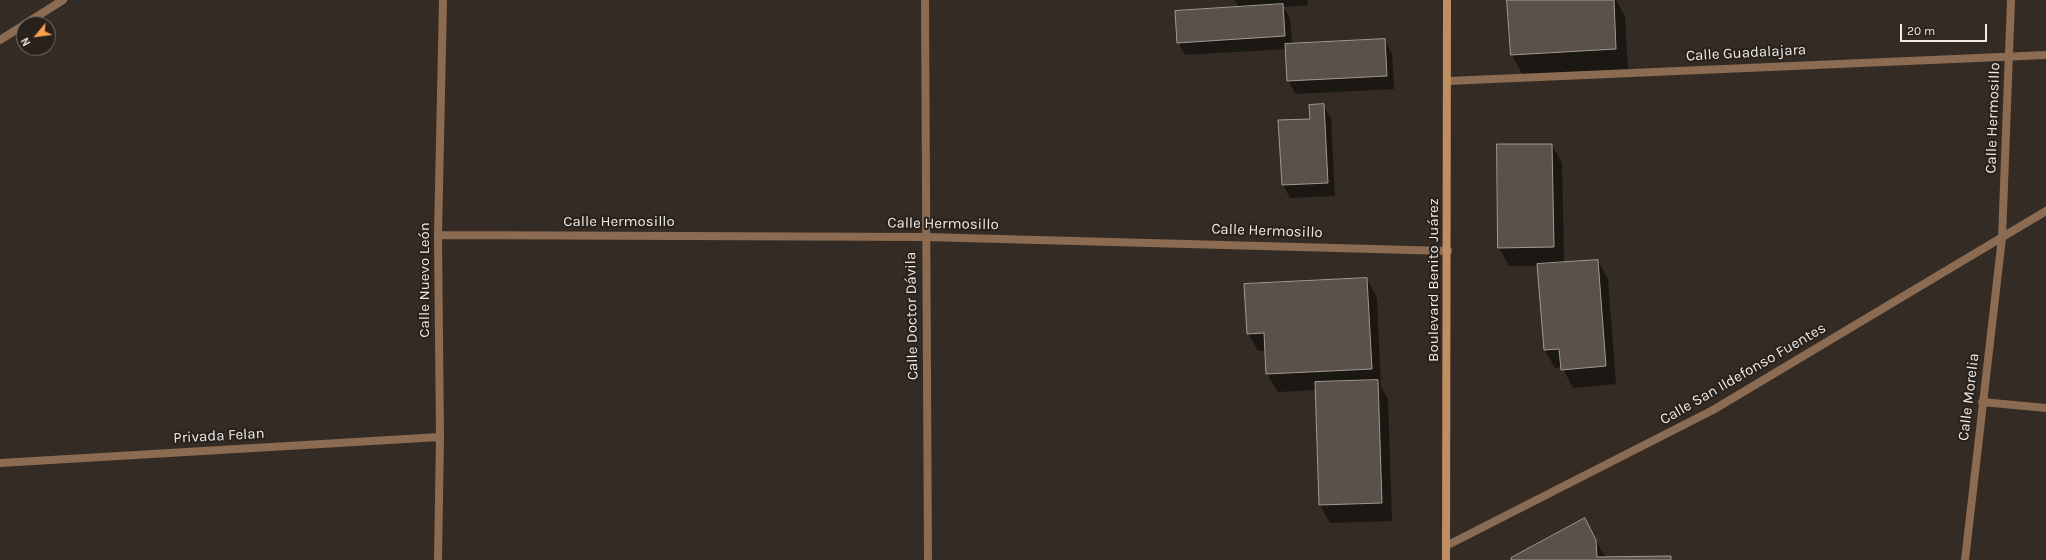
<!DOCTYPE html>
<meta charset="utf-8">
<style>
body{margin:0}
#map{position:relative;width:2046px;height:560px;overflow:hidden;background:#332b24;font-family:Karla,sans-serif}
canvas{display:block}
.north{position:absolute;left:16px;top:16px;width:40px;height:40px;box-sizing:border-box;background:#29211b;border:1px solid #78716c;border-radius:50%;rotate:241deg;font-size:11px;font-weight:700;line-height:16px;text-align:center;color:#efeae6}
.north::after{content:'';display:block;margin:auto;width:14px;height:18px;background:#f99f4d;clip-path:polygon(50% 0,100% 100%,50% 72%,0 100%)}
.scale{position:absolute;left:1900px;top:24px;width:87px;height:18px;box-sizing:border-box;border:2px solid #efeae6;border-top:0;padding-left:5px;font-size:12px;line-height:14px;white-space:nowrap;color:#efeae6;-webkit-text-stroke:3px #29211b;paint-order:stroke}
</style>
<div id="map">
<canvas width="2046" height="560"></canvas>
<div class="north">N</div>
<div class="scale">20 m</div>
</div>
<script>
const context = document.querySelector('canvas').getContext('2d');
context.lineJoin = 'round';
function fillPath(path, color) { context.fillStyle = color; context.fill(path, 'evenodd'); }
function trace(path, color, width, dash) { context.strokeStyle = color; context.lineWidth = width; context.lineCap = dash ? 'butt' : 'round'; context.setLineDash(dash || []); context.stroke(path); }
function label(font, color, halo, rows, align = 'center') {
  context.font = font + ' Karla,sans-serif'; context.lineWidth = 4; context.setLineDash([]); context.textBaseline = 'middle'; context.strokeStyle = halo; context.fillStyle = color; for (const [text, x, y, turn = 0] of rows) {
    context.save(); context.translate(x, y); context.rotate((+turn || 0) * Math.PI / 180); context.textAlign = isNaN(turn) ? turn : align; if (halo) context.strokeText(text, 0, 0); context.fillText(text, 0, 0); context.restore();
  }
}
fillPath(new Path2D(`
 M 1235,0 L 1307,0 L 1308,5 L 1283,7 L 1290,18 L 1292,44 L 1384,40 L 1392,53 L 1394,89 L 1296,94 L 1288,81 L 1286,49 L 1185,55 L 1178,42 L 1239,8 Z
 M 1508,0 L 1616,0 L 1625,16 L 1628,71 L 1524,77 L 1512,55 Z
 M 1323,105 L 1331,118 L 1335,196 L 1290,198 L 1283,185 L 1311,120 Z
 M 1552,145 L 1562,163 L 1564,263 L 1598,261 L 1608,279 L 1616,384 L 1573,388 L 1562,367 L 1555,368 L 1545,350 L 1538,266 L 1509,266 L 1499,248 Z
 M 1367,279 L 1377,298 L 1381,387 L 1388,399 L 1392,521 L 1330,523 L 1320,505 L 1316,390 L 1278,392 L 1267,374 L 1266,351 L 1258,351 L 1248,333 Z
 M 1584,520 L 1606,558 L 1670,557 L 1672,560 L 1512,560 Z`), '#0007');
const building = new Path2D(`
 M 1507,0 L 1614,0 L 1616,49 L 1511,55 Z
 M 1283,4 L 1285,36 L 1177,43 L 1175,11 Z
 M 1385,39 L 1387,76 L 1287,81 L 1285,44 Z
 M 1324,104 L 1328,183 L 1282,185 L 1278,120 L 1310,119 L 1309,105 Z
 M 1497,144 L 1552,144 L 1554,247 L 1498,248 Z
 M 1598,260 L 1606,366 L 1561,370 L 1559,349 L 1544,350 L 1537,264 Z
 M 1367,278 L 1372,369 L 1266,374 L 1264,333 L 1247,334 L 1244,284 Z
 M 1378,380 L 1382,503 L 1319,505 L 1315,382 Z
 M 1585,518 L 1596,540 L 1597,557 L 1671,556 L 1671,560 L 1511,560 L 1511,558 Z`);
fillPath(building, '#5a514a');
trace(building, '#a39991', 1);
trace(new Path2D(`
 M 925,0 L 928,560
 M 25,24 L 63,0
 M 0,40 L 24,25
 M 1448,81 L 2046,55
 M 438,235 L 925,237 L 1448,251
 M 1982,402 L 2046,408
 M 0,463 L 440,437
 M 1446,546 L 1713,410 L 2046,211
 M 438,560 L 440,437 L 438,235 L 443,0
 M 1965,560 L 2002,238 L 2011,0`), '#8b6b51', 8);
trace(new Path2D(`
 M 1446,560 L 1447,0`), '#c08e63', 8);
label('15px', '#efeae6', '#29211b', [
 ["Calle Guadalajara",1746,53,-3],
 ["Calle Hermosillo",1993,118,-88],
 ["Calle Hermosillo",619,222],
 ["Calle Hermosillo",943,224,1],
 ["Calle Hermosillo",1267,231,2],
 ["Calle Nuevo León",425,280,-90],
 ["Boulevard Benito Juárez",1434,280,-90],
 ["Calle Doctor Dávila",912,316,-91],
 ["Calle San Ildefonso Fuentes",1743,374,-30],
 ["Calle Morelia",1969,397,-83],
 ["Privada Felan",219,436,-3]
]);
</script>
